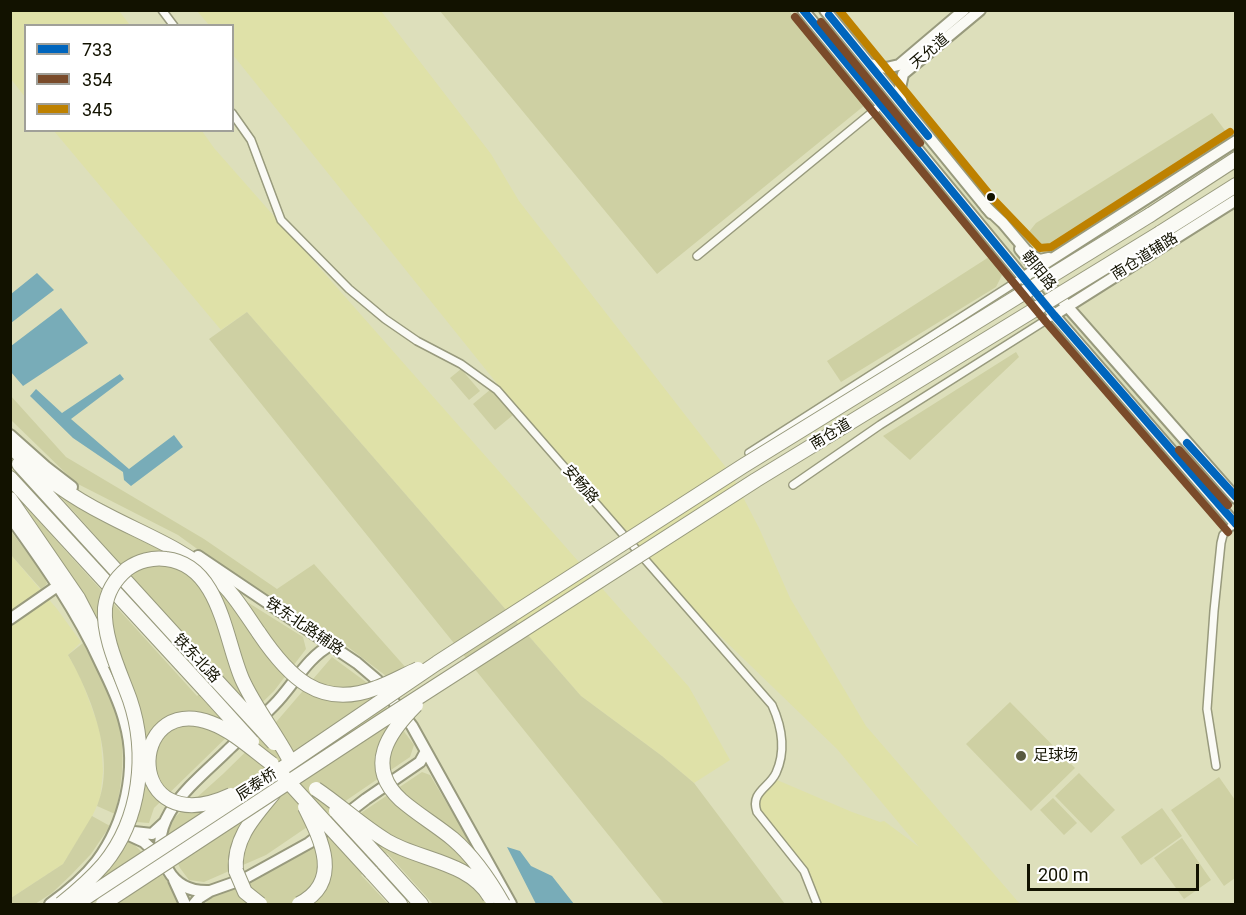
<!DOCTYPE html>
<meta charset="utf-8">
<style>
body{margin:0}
#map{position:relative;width:1246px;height:915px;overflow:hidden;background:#dddfbb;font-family:Roboto,sans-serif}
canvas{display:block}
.frame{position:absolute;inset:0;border:12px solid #121200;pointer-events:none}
.legend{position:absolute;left:24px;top:24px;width:210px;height:108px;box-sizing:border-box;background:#fff;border:2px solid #a0a099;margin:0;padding:8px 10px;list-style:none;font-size:18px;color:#121200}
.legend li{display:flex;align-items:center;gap:12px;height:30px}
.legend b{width:30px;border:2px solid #a0a099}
.scale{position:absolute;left:1027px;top:864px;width:172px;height:27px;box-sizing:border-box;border:3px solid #121200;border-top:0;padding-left:8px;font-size:18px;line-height:21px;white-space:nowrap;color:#121200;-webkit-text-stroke:4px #fff;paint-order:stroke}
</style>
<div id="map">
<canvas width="1246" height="915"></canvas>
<div class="frame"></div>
<ul class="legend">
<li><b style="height:8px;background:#0065bd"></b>733</li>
<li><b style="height:8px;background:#7a4b2a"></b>354</li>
<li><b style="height:8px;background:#be8100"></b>345</li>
</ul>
<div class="scale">200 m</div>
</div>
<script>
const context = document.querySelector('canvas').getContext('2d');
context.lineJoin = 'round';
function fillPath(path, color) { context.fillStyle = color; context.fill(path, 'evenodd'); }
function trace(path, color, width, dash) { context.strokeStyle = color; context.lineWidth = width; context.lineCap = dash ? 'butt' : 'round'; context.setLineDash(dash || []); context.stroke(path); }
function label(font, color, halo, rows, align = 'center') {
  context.font = font + ' Roboto,"Noto Sans SC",sans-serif'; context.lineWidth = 4.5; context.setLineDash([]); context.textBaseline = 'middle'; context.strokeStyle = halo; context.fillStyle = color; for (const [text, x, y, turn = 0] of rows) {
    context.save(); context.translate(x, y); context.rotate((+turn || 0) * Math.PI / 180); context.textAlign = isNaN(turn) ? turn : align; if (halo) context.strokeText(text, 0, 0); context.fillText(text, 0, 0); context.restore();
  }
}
fillPath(new Path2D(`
 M 10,11 L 119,11 L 130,25 L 26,26 L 25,97 L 11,79 Z
 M 197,11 L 381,11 L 491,154 L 519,201 L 731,474 L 759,528 L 790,598 L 866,726 L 1020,904 L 818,904 L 811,876 L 762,813 L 758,804 L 758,798 L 777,780 L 852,812 L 880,822 L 884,821 L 919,847 L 837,749 L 720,636 L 671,593 L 609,523 L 233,55 L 232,26 L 209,25 Z
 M 54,131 L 202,131 L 214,148 L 689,687 L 730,760 L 694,783 L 662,756 L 581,696 L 247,312 L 221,330 Z
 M 10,554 L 57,609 L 81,642 L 68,655 L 80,676 L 100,730 L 103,771 L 100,799 L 90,821 L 63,864 L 11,898 Z`), '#dfe1a8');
fillPath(new Path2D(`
 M 440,11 L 789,11 L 865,105 L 657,274 Z
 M 1212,113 L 1227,133 L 1045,252 L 1028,233 L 1036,223 Z
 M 989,257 L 1003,273 L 996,287 L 841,382 L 827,361 Z
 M 247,312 L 581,696 L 662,756 L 694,783 L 785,904 L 664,904 L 209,339 Z
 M 1016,352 L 1019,357 L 910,460 L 883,436 Z
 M 461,369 L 480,391 L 469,400 L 450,378 Z
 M 491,389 L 513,415 L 495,430 L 473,404 Z
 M 10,395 L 66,457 L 204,539 L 277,589 L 314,564 L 407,669 L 390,679 L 331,634 L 229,572 L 178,535 L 76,483 L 11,420 Z
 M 59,495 L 103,522 L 177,558 L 303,637 L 306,649 L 274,691 L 154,808 L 149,823 L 136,822 C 141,792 148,758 143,727 C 140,699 123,672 110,647 C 84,599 55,552 25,506 L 197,696 L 224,674 L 170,619 Z
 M 10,530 L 44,575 L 47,584 L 41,589 L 11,555 Z
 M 83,643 C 93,662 104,681 112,701 C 127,736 124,778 115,814 L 97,806 C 117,760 91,695 68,655 Z
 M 332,657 L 370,685 L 414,745 L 410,757 L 266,855 L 204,882 L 189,880 L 180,868 L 166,837 L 175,817 L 223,774 L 277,721 Z
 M 1010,702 L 1075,768 L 1031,811 L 966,744 Z
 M 422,772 L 430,775 L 474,849 L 496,904 L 433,904 L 387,853 L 361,875 L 388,904 L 205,904 L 211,897 L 249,883 L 291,860 Z
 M 1079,773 L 1115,810 L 1091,833 L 1055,796 Z
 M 1219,777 L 1235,800 L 1235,878 L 1224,886 L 1171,810 Z
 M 1053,798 L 1077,823 L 1064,835 L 1040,810 Z
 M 1162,808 L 1182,836 L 1141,865 L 1121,837 Z
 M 92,816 L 110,826 L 91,854 L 71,875 L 52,893 L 35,904 L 11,904 L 11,898 L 63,864 Z
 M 1182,838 L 1211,880 L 1184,899 L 1154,858 Z
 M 128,839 C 145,854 173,882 179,904 L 105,904 L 95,885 L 112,866 Z`), '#ced0a3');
fillPath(new Path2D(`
 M 37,273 L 54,290 L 11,323 L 11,294 Z
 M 61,308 L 88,343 L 23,386 L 11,372 L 11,346 Z
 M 120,374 L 124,379 L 71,419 L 129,469 L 174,435 L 183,447 L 131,486 L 124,480 L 123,472 L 73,438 L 30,396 L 36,389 L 62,413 Z
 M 507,847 L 520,851 L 531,866 L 552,876 L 574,904 L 536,904 Z`), '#78acb8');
const street = new Path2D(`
 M 162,10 L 174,26
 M 232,113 L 251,140 L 281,220 L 349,289 L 385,319 L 417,341 L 461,364 L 497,390 L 772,705 C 782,727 786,751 776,773 C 769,788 750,792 757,812 L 804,871 L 817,904
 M 697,256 L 881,105
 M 749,453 L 1024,277
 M 793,485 L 880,425 L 1054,315
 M 1216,766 L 1207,709 L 1214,611 L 1221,543 L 1223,535 L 1234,523`);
const secondary = new Path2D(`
 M 803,10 L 1054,315 L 1236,525
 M 825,10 L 991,213
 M 870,64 L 886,68 L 899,65 L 964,10
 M 902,103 L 899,93 L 903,74 L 980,10
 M 1020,249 L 1067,306 L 1236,498
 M 10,435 L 46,467 L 72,487
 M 198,556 L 357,663 L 377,680 L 412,726 L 511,904
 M 10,619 L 59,585
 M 118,830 L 144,842 L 160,857
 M 134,832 L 152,834 L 164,823
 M 174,880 L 185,904
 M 210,891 C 191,892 177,886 168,870 C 139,822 198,780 228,750 C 244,735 259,720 274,705 C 293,686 307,657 331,645
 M 194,904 L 199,898 L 210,891 L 244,879 L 309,843 L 366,799 L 420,762 L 426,751`);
const primary = new Path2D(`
 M 986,207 L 1003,223 L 1030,255 L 1040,260 L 1049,258
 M 1024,277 L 1236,141
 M 1054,315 L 1236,200
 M 10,517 C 44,564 77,611 101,664 C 110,683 120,702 125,723 C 138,769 125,823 97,861 C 84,878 67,892 50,904`);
const highway = new Path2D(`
 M 1150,215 L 1236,159
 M 1160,233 L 1236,185
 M 10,446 C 39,474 71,497 107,515 C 143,534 183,549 214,576 C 233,592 245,613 259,633
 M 19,464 L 216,680
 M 10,478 L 205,690
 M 10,499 L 78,598 L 110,660
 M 383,862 L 421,904
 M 236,871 C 233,839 254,817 273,794
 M 371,872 L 400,904`);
trace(street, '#989a7d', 10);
trace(secondary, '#989a7d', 14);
trace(primary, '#989a7d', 14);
trace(highway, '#989a7d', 16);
trace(street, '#fafaf5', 7);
trace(secondary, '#fafaf5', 10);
trace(primary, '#fafaf5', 10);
trace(highway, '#fafaf5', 14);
const highwayBridge = new Path2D(`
 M 259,633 C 288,676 320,710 376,688 C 391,683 404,675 418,669
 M 216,680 L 274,743
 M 205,690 L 252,742
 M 416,705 C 389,732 364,766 401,800 C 417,814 436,825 453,839 C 474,857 490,881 503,904
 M 283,776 L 371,872
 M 316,789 C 340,805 362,826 387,841 C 419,860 470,862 490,897
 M 231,795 C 123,845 126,691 211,723 C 233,731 253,750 272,764
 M 336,811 L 383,862
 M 236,871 L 245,892 L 260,904
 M 61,904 C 76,892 91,879 104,864 C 141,819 148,753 130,700 C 120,672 103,638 105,608 C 107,592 115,579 127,569 C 138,561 153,557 166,559 C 220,565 225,640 242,679 C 254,706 274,731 288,757
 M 76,904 L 271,776 L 437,663 L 743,466 L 1150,215
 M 103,904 L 380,722 L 756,480 L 1160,233
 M 299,904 C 343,882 321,839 305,807`);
trace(highwayBridge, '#989a7d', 16, []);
trace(highwayBridge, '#fafaf5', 14);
trace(new Path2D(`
 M 803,10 L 1054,315 L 1236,524
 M 829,15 L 928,136
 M 1187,443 L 1236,497`), '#0065bd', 8);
trace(new Path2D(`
 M 795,17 L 1046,322 L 1228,532
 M 821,22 L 920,143
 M 1179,450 L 1228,505`), '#7a4b2a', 8);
trace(new Path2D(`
 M 839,10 L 994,200 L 1040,248 L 1051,247 L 1230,132`), '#be8100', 8);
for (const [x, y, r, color] of [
 [991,197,5,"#121200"],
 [1021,756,6,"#595a41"]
]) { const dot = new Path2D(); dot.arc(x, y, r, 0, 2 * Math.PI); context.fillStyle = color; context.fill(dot); trace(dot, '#fff', 2); }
label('15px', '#121200', '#fff', [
 ["天允道",930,52,-40],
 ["南仓道辅路",1145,257,-32],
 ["朝阳路",1038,271,51],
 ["南仓道",831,435,-31],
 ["安畅路",580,485,49],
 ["铁东北路辅路",304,627,34],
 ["铁东北路",196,659,47],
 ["辰泰桥",257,785,-33]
]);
label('15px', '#121200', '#fff', [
 ["足球场",1033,756]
], 'left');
</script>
